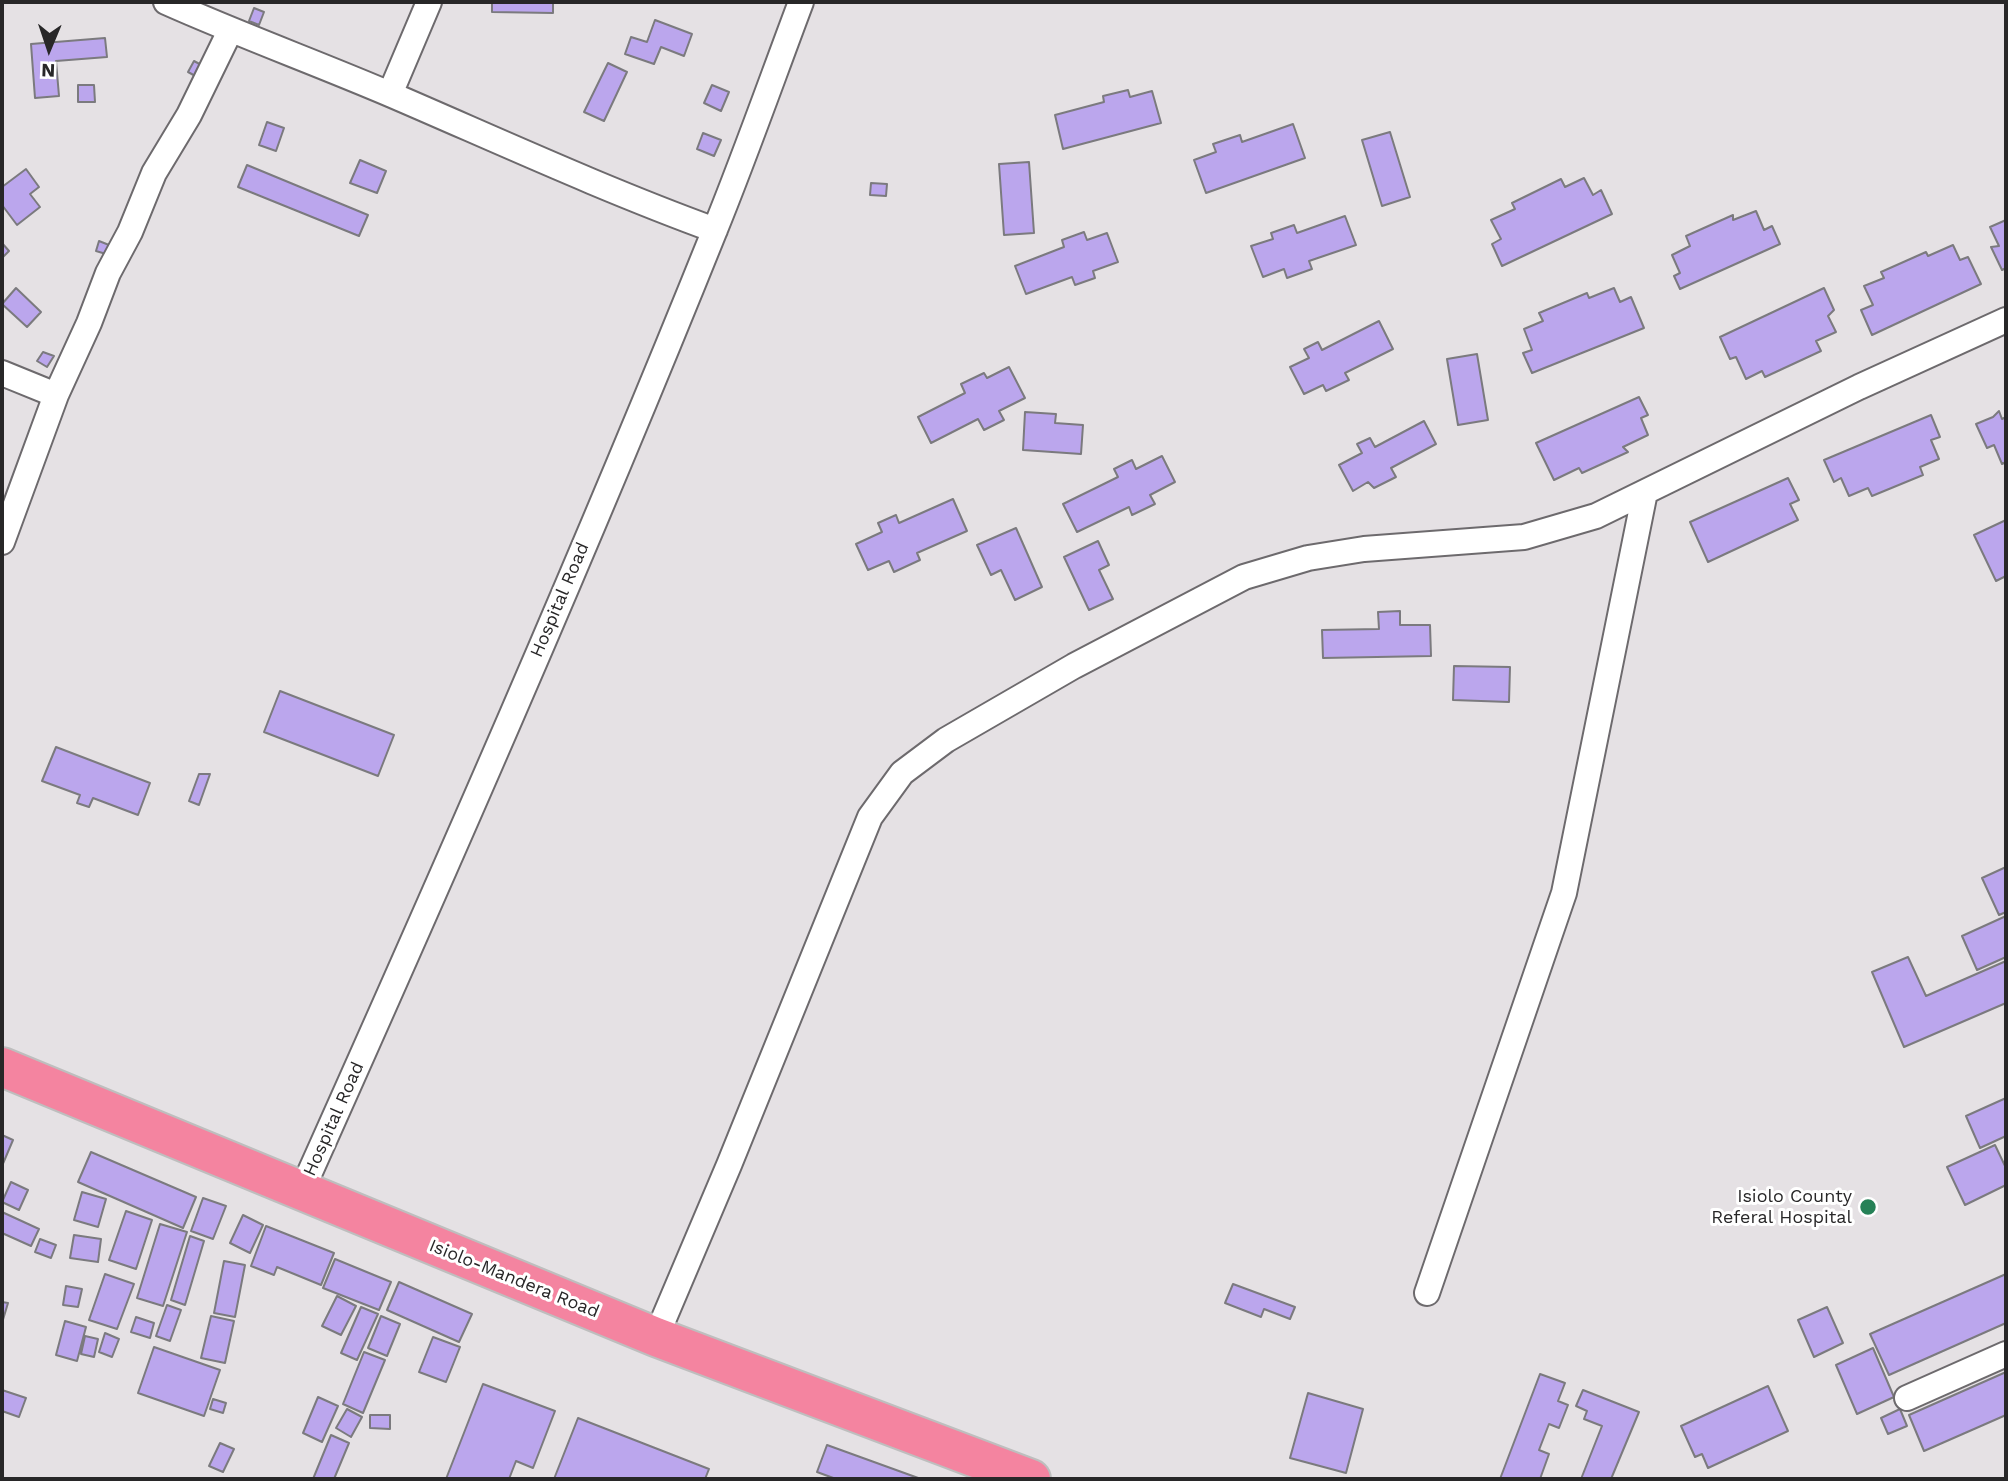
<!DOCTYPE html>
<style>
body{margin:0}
#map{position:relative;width:2008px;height:1481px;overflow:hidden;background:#e5e1e4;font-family:"Work Sans",sans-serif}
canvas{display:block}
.frame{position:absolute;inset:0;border:4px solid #282728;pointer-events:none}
.north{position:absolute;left:14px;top:14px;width:70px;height:70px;-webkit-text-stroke:5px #fff;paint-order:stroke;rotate:182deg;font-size:19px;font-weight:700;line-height:28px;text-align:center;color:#282728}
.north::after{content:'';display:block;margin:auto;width:24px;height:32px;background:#282728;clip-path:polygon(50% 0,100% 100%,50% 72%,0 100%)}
</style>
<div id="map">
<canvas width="2008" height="1481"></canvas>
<div class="frame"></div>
<div class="north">N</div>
</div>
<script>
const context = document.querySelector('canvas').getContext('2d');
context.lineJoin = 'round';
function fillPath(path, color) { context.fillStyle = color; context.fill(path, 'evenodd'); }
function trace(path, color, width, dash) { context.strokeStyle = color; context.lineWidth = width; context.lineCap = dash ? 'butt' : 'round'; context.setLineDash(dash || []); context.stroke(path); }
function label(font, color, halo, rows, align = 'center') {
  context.font = font + ' "Work Sans",sans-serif'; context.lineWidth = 6; context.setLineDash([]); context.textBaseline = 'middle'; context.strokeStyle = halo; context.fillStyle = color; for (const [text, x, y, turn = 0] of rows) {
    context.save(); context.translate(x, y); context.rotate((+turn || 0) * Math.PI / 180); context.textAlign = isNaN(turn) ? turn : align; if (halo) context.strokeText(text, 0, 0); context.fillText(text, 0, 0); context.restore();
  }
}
const building = new Path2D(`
 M 492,2 L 553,2 L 553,13 L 492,12 Z
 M 254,8 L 264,12 L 259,25 L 249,21 Z
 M 655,20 L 692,34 L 684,56 L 661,47 L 654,64 L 625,54 L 631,37 L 647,42 Z
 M 105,38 L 107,57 L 56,61 L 59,96 L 35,98 L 31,44 Z
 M 194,61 L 205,67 L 199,78 L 188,72 Z
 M 608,63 L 627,72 L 604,121 L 584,112 Z
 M 78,85 L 94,85 L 95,102 L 78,102 Z
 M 712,85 L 729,92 L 721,111 L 704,103 Z
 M 1128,90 L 1130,97 L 1152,91 L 1161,123 L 1063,149 L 1055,115 L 1104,102 L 1103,96 Z
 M 267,122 L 284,128 L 276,151 L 259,145 Z
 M 1293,124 L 1305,158 L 1206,193 L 1194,160 L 1216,152 L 1213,144 L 1240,135 L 1242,142 Z
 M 1390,132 L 1410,197 L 1382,206 L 1362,140 Z
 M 703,133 L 721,140 L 714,156 L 697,149 Z
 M 360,160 L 386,171 L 377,193 L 350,183 Z
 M 1029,162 L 1034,233 L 1004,235 L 999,164 Z
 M 247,165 L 368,215 L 359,236 L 238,187 Z
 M 26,169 L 39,187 L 30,194 L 40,207 L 17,225 L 2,205 L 2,187 Z
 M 1584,178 L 1593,195 L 1601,190 L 1612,214 L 1502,266 L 1492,244 L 1501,239 L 1491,220 L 1515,209 L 1512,203 L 1561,179 L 1565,187 Z
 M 871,183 L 887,184 L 886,196 L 870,195 Z
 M 1756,211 L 1764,230 L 1772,226 L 1780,244 L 1680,289 L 1674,276 L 1680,273 L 1672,255 L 1690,246 L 1686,236 L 1733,215 L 1733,220 Z
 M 1345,216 L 1356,245 L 1309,261 L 1312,269 L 1287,278 L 1284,269 L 1263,277 L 1251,246 L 1273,239 L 1271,233 L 1294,225 L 1297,233 Z
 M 2006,220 L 2006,268 L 2002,270 L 1991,247 L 1999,246 L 1990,227 Z
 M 1084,232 L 1087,240 L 1107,233 L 1118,262 L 1093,271 L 1095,278 L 1075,285 L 1072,277 L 1026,294 L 1015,266 L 1064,247 L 1062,240 Z
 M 99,241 L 109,245 L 106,254 L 96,251 Z
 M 2,243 L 9,251 L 2,258 Z
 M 1953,245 L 1960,260 L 1968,257 L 1981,284 L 1872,335 L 1861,310 L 1873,305 L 1864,286 L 1884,278 L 1881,272 L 1926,252 L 1928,256 Z
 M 16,288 L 41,312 L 27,327 L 2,304 Z
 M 1614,288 L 1620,302 L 1631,297 L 1644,328 L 1532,373 L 1523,353 L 1532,350 L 1524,329 L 1543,321 L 1539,313 L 1587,293 L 1589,298 Z
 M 1824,288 L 1834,310 L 1828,316 L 1836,332 L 1816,341 L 1821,351 L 1765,377 L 1762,371 L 1746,379 L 1736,357 L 1730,359 L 1720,337 Z
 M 1379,321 L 1393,349 L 1345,373 L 1349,380 L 1326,391 L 1323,385 L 1304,394 L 1290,367 L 1309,358 L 1304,349 L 1318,342 L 1322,350 Z
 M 43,352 L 54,356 L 47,367 L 37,361 Z
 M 1477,354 L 1488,420 L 1458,425 L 1447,359 Z
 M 1009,367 L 1025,398 L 999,411 L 1004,420 L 984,430 L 978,419 L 931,443 L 918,417 L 965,393 L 961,384 L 984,373 L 987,378 Z
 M 1639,397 L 1648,415 L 1641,418 L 1648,435 L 1623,447 L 1628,452 L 1582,473 L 1579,468 L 1554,480 L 1536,443 Z
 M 1999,411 L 2002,419 L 2006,417 L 2006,462 L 2002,464 L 1994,445 L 1987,448 L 1976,424 L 1993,417 Z
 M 1025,412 L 1056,414 L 1055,423 L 1083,425 L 1081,454 L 1023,450 Z
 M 1931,415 L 1940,437 L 1931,440 L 1939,459 L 1920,467 L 1923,475 L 1872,496 L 1868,488 L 1849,496 L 1841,478 L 1834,482 L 1824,460 Z
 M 1424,421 L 1436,444 L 1391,468 L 1396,477 L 1374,488 L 1368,482 L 1353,491 L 1339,465 L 1362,453 L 1357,444 L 1370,438 L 1375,447 Z
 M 1162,456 L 1175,482 L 1150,495 L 1155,504 L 1132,515 L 1129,507 L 1077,532 L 1063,504 L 1118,477 L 1114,469 L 1132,460 L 1136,469 Z
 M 1788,478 L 1799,500 L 1790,504 L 1798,520 L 1708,562 L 1690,522 Z
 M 953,499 L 967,531 L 917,553 L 920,560 L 894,572 L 889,561 L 868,570 L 856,544 L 882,532 L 878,523 L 896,515 L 899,523 Z
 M 2006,520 L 2006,576 L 1996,581 L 1974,535 Z
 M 1016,528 L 1042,587 L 1015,600 L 1001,570 L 991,575 L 977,545 Z
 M 1098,541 L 1109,565 L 1099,570 L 1113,599 L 1089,610 L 1064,557 Z
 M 1400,611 L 1400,625 L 1430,625 L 1431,656 L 1323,658 L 1322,630 L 1379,629 L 1378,612 Z
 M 1454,666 L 1510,667 L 1509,702 L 1453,700 Z
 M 280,691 L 394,735 L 378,776 L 264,732 Z
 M 56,747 L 150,783 L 138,815 L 93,798 L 89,807 L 77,803 L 80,795 L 42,781 Z
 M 199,774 L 210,774 L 199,805 L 189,801 Z
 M 2006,867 L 2006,912 L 1999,915 L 1982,878 Z
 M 2006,916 L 2006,957 L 1977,970 L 1962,936 Z
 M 1908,957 L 1926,996 L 2006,961 L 2006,1003 L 1904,1047 L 1872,972 Z
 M 2006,1098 L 2006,1136 L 1980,1148 L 1966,1116 Z
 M 2,1135 L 13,1140 L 2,1166 Z
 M 1995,1145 L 2006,1168 L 2006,1185 L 1965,1205 L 1947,1167 Z
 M 91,1152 L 196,1197 L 183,1228 L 78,1182 Z
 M 11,1182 L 28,1190 L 19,1210 L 2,1202 Z
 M 82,1192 L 106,1199 L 98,1227 L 74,1220 Z
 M 203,1198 L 226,1206 L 213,1239 L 191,1231 Z
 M 126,1211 L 152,1220 L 136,1269 L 109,1260 Z
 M 2,1212 L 39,1229 L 31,1246 L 2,1233 Z
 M 243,1215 L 263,1225 L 250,1253 L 230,1243 Z
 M 160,1224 L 187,1232 L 163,1306 L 137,1298 Z
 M 266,1226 L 334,1253 L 321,1285 L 277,1267 L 274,1275 L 251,1266 Z
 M 74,1235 L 101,1239 L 98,1262 L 70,1258 Z
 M 190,1236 L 204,1241 L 185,1305 L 171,1300 Z
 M 40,1239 L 56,1245 L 51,1258 L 35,1252 Z
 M 335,1259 L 391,1282 L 379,1310 L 323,1288 Z
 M 224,1261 L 245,1265 L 235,1317 L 214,1313 Z
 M 105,1274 L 134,1284 L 117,1329 L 89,1320 Z
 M 2006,1274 L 2006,1323 L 1889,1375 L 1870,1334 Z
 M 399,1282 L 472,1314 L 459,1342 L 387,1310 Z
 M 1233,1284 L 1295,1307 L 1290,1319 L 1264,1309 L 1261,1317 L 1225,1303 Z
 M 66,1286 L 82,1289 L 78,1307 L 63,1305 Z
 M 337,1296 L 356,1306 L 341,1335 L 322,1326 Z
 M 2,1302 L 8,1303 L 2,1323 Z
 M 167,1305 L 181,1310 L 170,1341 L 156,1336 Z
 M 361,1307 L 378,1314 L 357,1360 L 341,1353 Z
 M 1827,1307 L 1843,1343 L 1814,1357 L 1798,1320 Z
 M 211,1316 L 234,1321 L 225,1363 L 201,1358 Z
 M 381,1316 L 400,1324 L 387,1356 L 368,1348 Z
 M 136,1317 L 154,1323 L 150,1338 L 131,1332 Z
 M 65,1321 L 86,1327 L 77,1361 L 56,1355 Z
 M 105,1333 L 119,1339 L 112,1357 L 99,1352 Z
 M 85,1336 L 98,1339 L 94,1357 L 81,1354 Z
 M 433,1337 L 460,1347 L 446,1382 L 419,1372 Z
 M 154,1347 L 220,1370 L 204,1416 L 138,1393 Z
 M 1873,1348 L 1894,1397 L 1857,1414 L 1836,1365 Z
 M 364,1352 L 385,1360 L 363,1413 L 343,1404 Z
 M 2006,1372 L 2006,1415 L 1924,1451 L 1909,1415 Z
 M 1540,1374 L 1565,1383 L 1558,1401 L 1568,1405 L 1559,1428 L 1549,1424 L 1539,1450 L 1549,1454 L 1540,1479 L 1500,1479 Z
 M 483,1384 L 555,1411 L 533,1468 L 516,1461 L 509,1479 L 446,1479 Z
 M 1768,1386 L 1788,1431 L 1708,1468 L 1702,1454 L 1695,1457 L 1681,1426 Z
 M 2,1390 L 26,1398 L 19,1417 L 2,1411 Z
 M 1583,1390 L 1639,1412 L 1611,1479 L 1581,1479 L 1602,1426 L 1584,1419 L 1587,1411 L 1576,1406 Z
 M 1308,1393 L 1363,1409 L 1346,1473 L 1290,1458 Z
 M 318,1397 L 338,1406 L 322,1442 L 303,1433 Z
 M 213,1399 L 226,1403 L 223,1413 L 210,1409 Z
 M 347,1409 L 362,1417 L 351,1437 L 336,1428 Z
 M 1900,1409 L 1907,1426 L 1888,1434 L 1881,1418 Z
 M 370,1415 L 390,1415 L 390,1429 L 370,1428 Z
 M 578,1418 L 709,1469 L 705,1479 L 554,1479 Z
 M 331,1435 L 349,1443 L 334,1479 L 313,1479 Z
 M 220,1443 L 234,1449 L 223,1472 L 209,1466 Z
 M 827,1445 L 921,1479 L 836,1479 L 817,1472 Z`);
fillPath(building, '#bba6ed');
trace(building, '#7b7a7e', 2);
const minor = new Path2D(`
 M 166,2 C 240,35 317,63 392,95 C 499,141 605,190 715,230
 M 390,94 L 429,2
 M 2,373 L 56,395
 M 2,542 L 56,395 L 89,323 L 108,273 L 130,232 L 154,173 L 189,115 L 230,31
 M 302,1190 C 444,873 584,555 714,232 C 745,156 772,79 801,2
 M 1427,1293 L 1564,893 L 1645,492
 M 656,1337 L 729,1165 L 870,817 L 902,773 L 946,740 L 1074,666 L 1244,577 L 1308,558 L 1364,549 L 1524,537 L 1596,516 L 1859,387 L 2006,320
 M 1907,1398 L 2006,1354`);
const trunk = new Path2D(`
 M 2,1067 L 656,1337 L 1031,1479`);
trace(minor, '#6d6a6d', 28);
trace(trunk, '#bebebe', 42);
trace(minor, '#fff', 24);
trace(trunk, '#f484a0', 38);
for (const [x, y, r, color] of [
 [1868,1207,9,"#268157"]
]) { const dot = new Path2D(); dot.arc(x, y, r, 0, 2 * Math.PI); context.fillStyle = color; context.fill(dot); trace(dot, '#fff', 2.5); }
label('18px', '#282728', '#fff', [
 ["Hospital Road",560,600,-67],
 ["Hospital Road",334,1119,-66],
 ["Isiolo-Mandera Road",514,1279,22]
]);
label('18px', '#282728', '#fff', [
 ["Isiolo County",1852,1197],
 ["Referal Hospital",1852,1218]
], 'right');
</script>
